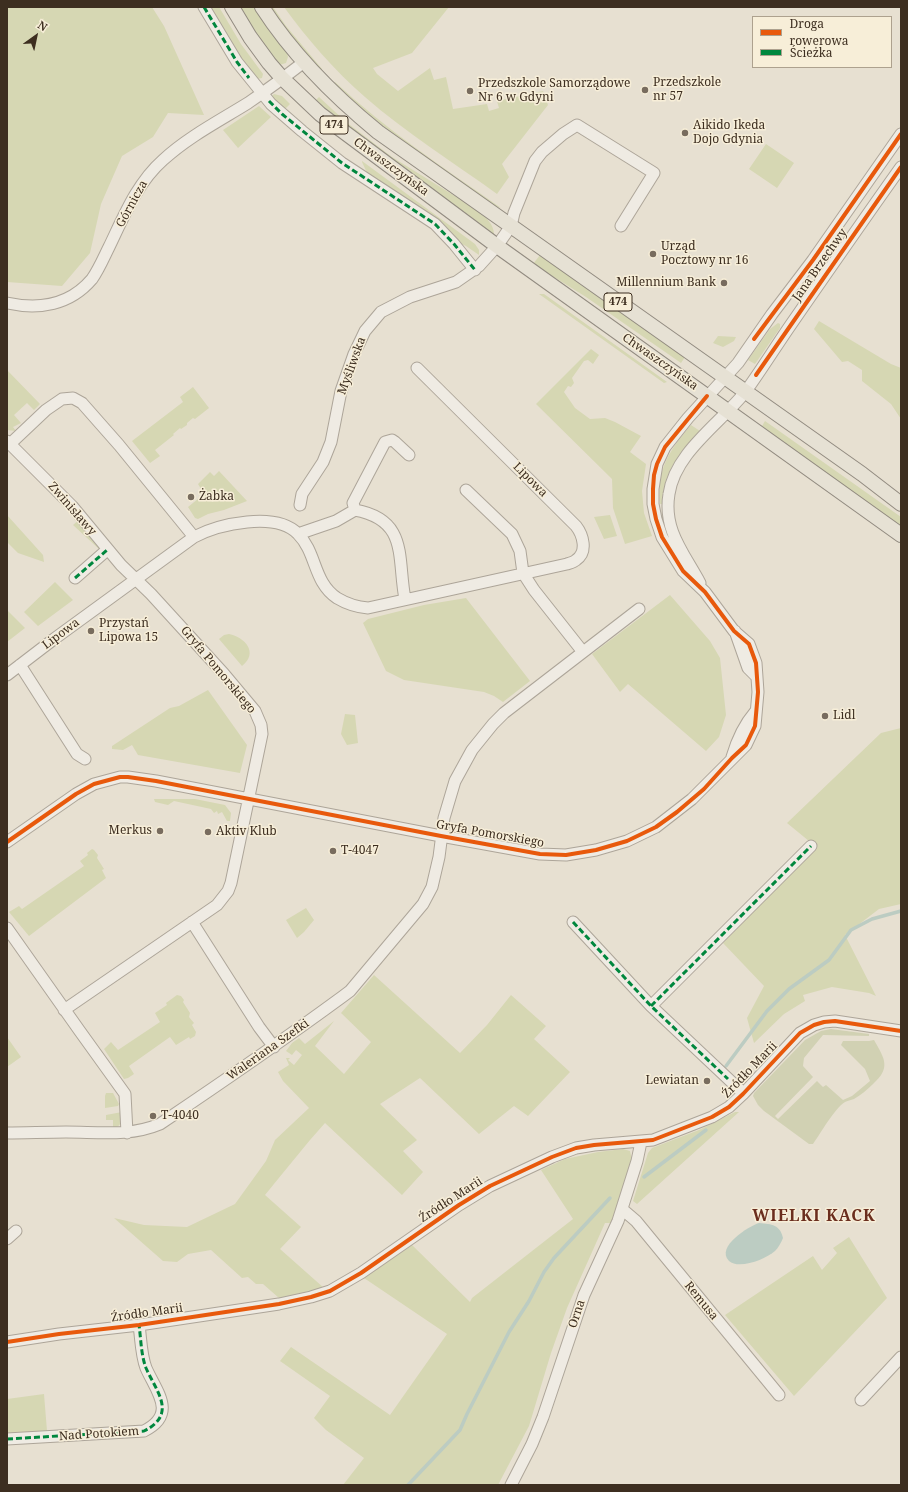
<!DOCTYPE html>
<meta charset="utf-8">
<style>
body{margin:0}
#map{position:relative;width:908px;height:1492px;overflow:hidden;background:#e7e0d1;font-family:"Noto Serif",serif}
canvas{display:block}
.frame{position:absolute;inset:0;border:8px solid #3d2e20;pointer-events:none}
.legend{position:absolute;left:752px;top:16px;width:140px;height:52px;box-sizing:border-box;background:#f7eed8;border:1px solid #ada18e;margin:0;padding:5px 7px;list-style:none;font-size:12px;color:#3d2e20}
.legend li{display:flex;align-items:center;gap:8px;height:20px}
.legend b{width:20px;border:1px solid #ada18e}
.north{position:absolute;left:16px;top:16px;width:40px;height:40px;-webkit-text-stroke:3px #f7eed8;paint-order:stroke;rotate:33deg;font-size:11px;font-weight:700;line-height:16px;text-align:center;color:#3d2e20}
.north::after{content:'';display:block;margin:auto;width:14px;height:18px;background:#3d2e20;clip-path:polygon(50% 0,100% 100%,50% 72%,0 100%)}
</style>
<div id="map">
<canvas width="908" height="1492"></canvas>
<div class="frame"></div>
<ul class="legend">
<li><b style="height:5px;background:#e8590c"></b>Droga rowerowa</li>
<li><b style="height:5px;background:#00873e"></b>Ścieżka</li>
</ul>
<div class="north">N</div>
</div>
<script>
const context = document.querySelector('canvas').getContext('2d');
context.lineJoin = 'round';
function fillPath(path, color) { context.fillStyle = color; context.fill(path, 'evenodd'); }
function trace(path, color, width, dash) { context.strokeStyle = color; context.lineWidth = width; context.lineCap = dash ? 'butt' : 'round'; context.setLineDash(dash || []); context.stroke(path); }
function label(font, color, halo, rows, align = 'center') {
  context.font = font + ' "Noto Serif",serif'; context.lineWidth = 3; context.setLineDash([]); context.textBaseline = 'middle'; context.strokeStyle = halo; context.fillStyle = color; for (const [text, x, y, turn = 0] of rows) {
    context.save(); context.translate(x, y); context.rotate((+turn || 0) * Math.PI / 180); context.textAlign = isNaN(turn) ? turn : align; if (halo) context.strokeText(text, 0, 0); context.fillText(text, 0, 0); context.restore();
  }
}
fillPath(new Path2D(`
 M 7,7 L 152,7 L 164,26 L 204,115 L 168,113 L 153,137 L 122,156 L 101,204 L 90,253 L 62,286 L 7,282 Z
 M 209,7 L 219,7 L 241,44 L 263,74 L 262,78 L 257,79 L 243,62 Z
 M 239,7 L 256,7 L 287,52 L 288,57 L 286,63 L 279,65 L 255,34 Z
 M 269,7 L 273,7 L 286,26 L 322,69 L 322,71 L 297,44 Z
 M 284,7 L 449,7 L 412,53 L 373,68 L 377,74 L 398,91 L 430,68 L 434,80 L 446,77 L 453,109 L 487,104 L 489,111 L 499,108 L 497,101 L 543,91 L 548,105 L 502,164 L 509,177 L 497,194 C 453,162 406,133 365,97 C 334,70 308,40 284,7 Z
 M 335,82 C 386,130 444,168 501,208 L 495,206 C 440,167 382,131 334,83 Z
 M 274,94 L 282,96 L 290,104 L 285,109 L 271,99 L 272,96 Z
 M 319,97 L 346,122 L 392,157 L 479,211 C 486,217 494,225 494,234 L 492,234 L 347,127 L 315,101 Z
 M 259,106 L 271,117 L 238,148 L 223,130 Z
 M 766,144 L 794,163 L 777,188 L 749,169 Z
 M 362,161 L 475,244 L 479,250 L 479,255 L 466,246 L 457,242 L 368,175 L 362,162 Z
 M 540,255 L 685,357 L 681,363 L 586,297 L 533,264 Z
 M 539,294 L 544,294 L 667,382 L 664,383 Z
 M 819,321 L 891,364 L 901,368 L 901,419 L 891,404 L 862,381 L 862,370 L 848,361 L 842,362 L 814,329 Z
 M 778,323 L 780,324 L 780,328 L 755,364 L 748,360 L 770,329 Z
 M 718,336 L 736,337 L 734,341 L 723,347 L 713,343 Z
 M 591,349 L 599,355 L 593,364 L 588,360 L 584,361 L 572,378 L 574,383 L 571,387 L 568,386 L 564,392 L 575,408 L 590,419 L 605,418 L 615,422 L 641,436 L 630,452 L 646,464 L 642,491 L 644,513 L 652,536 L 625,544 L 613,508 L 612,479 L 536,404 Z
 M 7,370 L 40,404 L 34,410 L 27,403 L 14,415 L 21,423 L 13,427 L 16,431 L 7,430 Z
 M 193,387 L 209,408 L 195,419 L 193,418 L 187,423 L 187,425 L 181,429 L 180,428 L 173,434 L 174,435 L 155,450 L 160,456 L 150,463 L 132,441 L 183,402 L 180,397 Z
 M 765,421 L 901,517 L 901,527 L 762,426 Z
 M 691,425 L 700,431 C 679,453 663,473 662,504 L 660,504 C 657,468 669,451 691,425 Z
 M 219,471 L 247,501 L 224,510 L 208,514 L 198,519 L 195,518 L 188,507 L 204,494 L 198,484 L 210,472 L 214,476 Z
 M 7,515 L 43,555 L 44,562 L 18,553 L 7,542 Z
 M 610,515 L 617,536 L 604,539 L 594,517 Z
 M 80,519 L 100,544 L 99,549 L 73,525 Z
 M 55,582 L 73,600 L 38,626 L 24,612 Z
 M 670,595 L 710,641 L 720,658 L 726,715 L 719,737 L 706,751 L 628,684 L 620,692 L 592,654 Z
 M 466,598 L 530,681 L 503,702 L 494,696 L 484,692 L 404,680 L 386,671 L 363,623 L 368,619 L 424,605 Z
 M 7,610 L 25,628 L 7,642 Z
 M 229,634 C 245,637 259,653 242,666 L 219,639 L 224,635 Z
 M 208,690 L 247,745 L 240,773 L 138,755 L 132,745 L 123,750 L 112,749 L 112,746 L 170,708 L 179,706 Z
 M 345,714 L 355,715 L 358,743 L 347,745 L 341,734 Z
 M 901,728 L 901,904 L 879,909 L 845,935 L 876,996 L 869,993 L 832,987 L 803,995 L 805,1001 L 784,1014 L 754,1043 L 747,1018 L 764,986 L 723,943 L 790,874 L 815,846 L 787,823 L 881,733 Z
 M 154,799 L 195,799 L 225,805 L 231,813 L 230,821 L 227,821 L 222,812 L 218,814 L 217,811 L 214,813 L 211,809 L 174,801 L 168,805 L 155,802 Z
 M 92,849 L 94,850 L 98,855 L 97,858 L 104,869 L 102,870 L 106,878 L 29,936 L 9,912 L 19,906 L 22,909 L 84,866 L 80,861 L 88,855 L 87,853 Z
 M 306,908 L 314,920 L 304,932 L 297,938 L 286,920 Z
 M 374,975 L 460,1053 L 487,1025 L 511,995 L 546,1026 L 534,1039 L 570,1072 L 528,1116 L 514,1106 L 479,1134 L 420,1078 L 380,1104 L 417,1140 L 403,1151 L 423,1172 L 402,1195 L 325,1123 C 304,1146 285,1171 265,1195 L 301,1227 L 280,1249 L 324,1288 L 279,1298 L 263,1284 L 256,1284 L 248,1277 L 242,1278 L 211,1250 L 188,1254 L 177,1262 L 163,1261 L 114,1218 L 144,1225 L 187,1227 L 235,1204 L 266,1161 L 275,1140 L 309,1108 L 283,1081 L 278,1072 L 289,1065 L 286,1058 L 290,1058 L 288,1060 L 294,1065 L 302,1055 L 296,1050 L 292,1055 L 286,1051 L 292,1043 L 299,1038 L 305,1044 L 334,1021 L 315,1046 L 344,1074 L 371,1042 L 341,1013 Z
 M 177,995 L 181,996 L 184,1000 L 183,1002 L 190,1013 L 189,1017 L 194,1023 L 192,1025 L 196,1032 L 195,1036 L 190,1039 L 189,1037 L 176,1045 L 170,1037 L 129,1066 L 134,1074 L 128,1078 L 124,1079 L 104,1049 L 111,1042 L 118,1050 L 160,1022 L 155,1013 L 167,1005 L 166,1003 Z
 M 7,1037 L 21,1057 L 7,1067 Z
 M 106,1093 L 113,1093 L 119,1104 L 118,1106 L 105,1108 L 105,1096 Z
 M 122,1112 C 122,1120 122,1127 113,1128 L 113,1120 L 106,1120 L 106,1115 Z
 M 735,1112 L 739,1112 L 637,1204 L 633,1201 L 648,1153 L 652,1148 L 699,1130 Z
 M 623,1149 L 630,1151 L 632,1160 L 611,1223 L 605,1223 L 567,1308 L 551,1353 L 529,1426 L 498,1485 L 343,1485 L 364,1458 L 326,1430 L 314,1418 L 330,1396 L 280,1361 L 291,1347 L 390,1415 L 447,1334 L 364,1278 L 412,1245 L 470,1302 L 472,1298 L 573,1219 L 541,1170 L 565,1159 L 598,1152 Z
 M 849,1237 L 887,1298 L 794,1396 L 725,1315 L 813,1256 L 822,1270 L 837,1253 L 833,1248 Z
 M 44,1394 L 47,1431 L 7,1434 L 7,1399 Z`), '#d6d7b3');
fillPath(new Path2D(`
 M 831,1029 L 869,1034 L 869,1041 L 874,1040 C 885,1059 891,1068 873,1084 C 867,1090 861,1095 854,1099 C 851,1100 847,1101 845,1102 C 834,1109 821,1133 813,1144 L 809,1144 L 764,1111 L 758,1105 L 753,1096 L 754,1093 L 805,1040 L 821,1031 ZM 823,1035 L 869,1036 L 869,1041 L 843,1041 L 841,1045 L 865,1069 L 870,1081 L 852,1096 L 843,1100 L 826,1085 L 823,1087 L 817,1081 L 778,1119 L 775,1116 L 813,1077 L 803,1066 L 804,1058 Z`), '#d1d1b3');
fillPath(new Path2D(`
 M 759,1223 C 772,1224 780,1225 783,1238 C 781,1243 778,1248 775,1251 C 766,1259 739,1270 729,1261 C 715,1247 749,1226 759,1223 Z`), '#bcccc2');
trace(new Path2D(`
 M 726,1066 L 767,1011 L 789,989 L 829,960 L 851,930 L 872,919 L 901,911
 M 644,1177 L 706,1130
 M 408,1485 L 460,1430 L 467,1414 L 509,1332 L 529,1301 L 544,1272 L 554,1258 L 610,1198`), '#bcccc2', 3.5);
const minor = new Path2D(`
 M 204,7 L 237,62 L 271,104 L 302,131 L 342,163 L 435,224 L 454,244 L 475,270
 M 7,303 C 39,310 70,305 92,279 C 99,269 104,257 109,247 C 124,216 137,183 163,160 C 188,137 219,121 248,103 C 267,90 286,76 304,62
 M 7,441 L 72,506 L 121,565 L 151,594 L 224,674 L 255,711 L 261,725 L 262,734 L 231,883 L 228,891 L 217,905 L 64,1010
 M 10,444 L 46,410 L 62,399 L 73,398 L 82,403 L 119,445 L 194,537
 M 466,490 L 512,534 L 520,551 L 523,573 L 534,590 L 583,652
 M 300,505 L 302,494 L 323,462 L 331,442 L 341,391 L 354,354 L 365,331 L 381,312 L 410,297 L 456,282 L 479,266 L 497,246 L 511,226 L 514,213 L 535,161 L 542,152 L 563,134 L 577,125 L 654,173 L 621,226
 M 355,510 C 409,520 397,558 405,599
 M 298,534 L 336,521 L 355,510 L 353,503 L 385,442 L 392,440 L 395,442 L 409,455
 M 75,578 L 107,550
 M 700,583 C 684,553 663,530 669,494 C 675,452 721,423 746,391 C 762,369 776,346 792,323 C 828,271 864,219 901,167
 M 735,631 L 748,668 L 757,677
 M 20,665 L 77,754 L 85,759
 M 7,675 L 54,639 L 194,537 C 219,524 276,511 298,534 C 317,553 313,582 337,598 C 347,604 356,607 368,608 L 567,564 C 570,563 574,562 576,560 C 588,552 583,535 576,526 L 417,368
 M 732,757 C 737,740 743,726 755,712
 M 7,842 L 76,794 L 94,784 L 120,777 L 128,777 L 156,781 L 441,836 L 540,854 L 566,855 L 596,850 L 627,841 L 656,827 L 692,799 L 746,745 L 755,726 L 758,692 L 756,663 L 749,644 L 734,631 L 705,592 L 683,571 L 662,537 L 656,519 L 653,504 L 653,489 L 657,464 L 665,447 L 688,418 L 738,363 L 772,314 L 813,260 L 901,134
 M 192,922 L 259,1027 L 274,1047
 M 573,922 L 651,1006 L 739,1089 L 743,1094
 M 7,928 L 79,1030 L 125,1094 L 127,1133
 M 651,1006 L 811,846
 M 7,1133 C 26,1133 46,1132 66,1132 C 98,1132 129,1137 160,1124 C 221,1083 282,1041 342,997 L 350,991 L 423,904 L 432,887 L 439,857 L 444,818 L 455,781 L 472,750 L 493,724 L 504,713 L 639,609
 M 622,1209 L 636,1221 L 779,1395
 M 7,1239 L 16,1231
 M 7,1342 L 59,1334 L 139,1325 L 279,1304 L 311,1297 L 330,1291 L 361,1273 L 459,1205 L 490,1186 L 552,1157 L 576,1148 L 594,1145 L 653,1140 L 712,1117 L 729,1107 L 743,1094 L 800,1033 L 814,1025 L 824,1022 L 835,1021 L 901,1031
 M 861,1400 L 901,1357
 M 7,1439 L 144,1431 C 178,1414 156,1391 146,1368 C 141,1355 141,1339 139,1325
 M 511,1485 L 532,1444 L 543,1417 L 584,1295 L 618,1221 L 637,1161 L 641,1142`);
const major = new Path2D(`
 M 232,7 L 250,37 L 269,63 L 282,78 L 320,114 L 497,246 L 901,535
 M 262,7 C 293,55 334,96 378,132 L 862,474 L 901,504`);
trace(minor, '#ada599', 13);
trace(major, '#928b80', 16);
trace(minor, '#efebe3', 11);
trace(major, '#e6e1d4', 14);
trace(new Path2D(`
 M 204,7 L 237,62 L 249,78
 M 269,101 L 282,114 L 342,163 L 435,224 L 454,244 L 475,270
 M 75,578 L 107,550
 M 573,922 L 651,1006 L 728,1079
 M 651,1006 L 811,846
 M 7,1439 L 144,1431 C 178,1414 156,1391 146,1368 C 141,1355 141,1339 139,1325`), '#00873e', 3, [6, 3]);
trace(new Path2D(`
 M 754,339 L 813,260 L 901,134
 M 756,375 L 901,167
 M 7,842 L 76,794 L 94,784 L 120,777 L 128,777 L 156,781 L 441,836 L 540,854 L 566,855 L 596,850 L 627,841 L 656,827 L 677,812 L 704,789 L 732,758 L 746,745 L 755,726 L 758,692 L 756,663 L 749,644 L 734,631 L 705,592 L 683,571 L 662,537 L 656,519 L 653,504 L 653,489 L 654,475 L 657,464 L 665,447 L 707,396
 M 7,1342 L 59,1334 L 139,1325 L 279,1304 L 311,1297 L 330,1291 L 361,1273 L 459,1205 L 490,1186 L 552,1157 L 576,1148 L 594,1145 L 653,1140 L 712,1117 L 729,1107 L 743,1094 L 800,1033 L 814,1025 L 824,1022 L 835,1021 L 901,1031`), '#e8590c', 4);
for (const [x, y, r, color] of [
 [645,90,4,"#786c5e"],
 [470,91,4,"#786c5e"],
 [685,133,4,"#786c5e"],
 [653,254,4,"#786c5e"],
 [724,283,4,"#786c5e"],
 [191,497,4,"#786c5e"],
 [91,631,4,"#786c5e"],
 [825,716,4,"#786c5e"],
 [160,831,4,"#786c5e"],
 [208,832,4,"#786c5e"],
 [333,851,4,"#786c5e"],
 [707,1081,4,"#786c5e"],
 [153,1116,4,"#786c5e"]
]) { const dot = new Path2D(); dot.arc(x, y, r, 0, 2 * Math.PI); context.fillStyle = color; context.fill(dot); trace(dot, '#f7eed8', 1.5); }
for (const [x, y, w] of [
 [334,125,28],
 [618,302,28]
]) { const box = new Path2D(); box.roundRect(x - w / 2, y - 9, w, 18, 3); context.fillStyle = '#f7eed8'; context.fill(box); trace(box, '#3d2e20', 1); }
label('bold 11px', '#3d2e20', null, [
 ["474",334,125],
 ["474",618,302]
]);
label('12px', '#3d2e20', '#f7eed8', [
 ["Przedszkole",653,83],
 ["nr 57",653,97],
 ["Przedszkole Samorządowe",478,84],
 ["Nr 6 w Gdyni",478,98],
 ["Aikido Ikeda",693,126],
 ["Dojo Gdynia",693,140],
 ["Urząd",661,247],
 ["Pocztowy nr 16",661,261],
 ["Millennium Bank",716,283,"right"],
 ["Żabka",199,497],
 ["Przystań",99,624],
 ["Lipowa 15",99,638],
 ["Lidl",833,716],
 ["Merkus",152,831,"right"],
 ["Aktiv Klub",216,832],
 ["T-4047",341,851],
 ["Lewiatan",699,1081,"right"],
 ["T-4040",161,1116]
], 'left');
label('12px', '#3d2e20', '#f7eed8', [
 ["Chwaszczyńska",391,167,36],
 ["Górnicza",132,204,-61],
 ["Jana Brzechwy",820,265,-55],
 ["Chwaszczyńska",660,362,35],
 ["Myśliwska",352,366,-70],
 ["Lipowa",530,480,45],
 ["Zwinisławy",72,509,49],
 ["Lipowa",61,634,-37],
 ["Gryfa Pomorskiego",218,670,50],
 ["Gryfa Pomorskiego",490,834,10],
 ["Waleriana Szefki",268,1050,-35],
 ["Źródło Marii",750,1070,-46],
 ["Źródło Marii",451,1200,-33],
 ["Remusa",701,1301,51],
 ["Źródło Marii",147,1313,-8],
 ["Orna",577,1314,-72],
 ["Nad Potokiem",99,1434,-4]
]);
context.letterSpacing = '1px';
label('bold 16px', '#6b2e1e', '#f7eed8', [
 ["WIELKI KACK",814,1216]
]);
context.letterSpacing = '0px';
</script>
